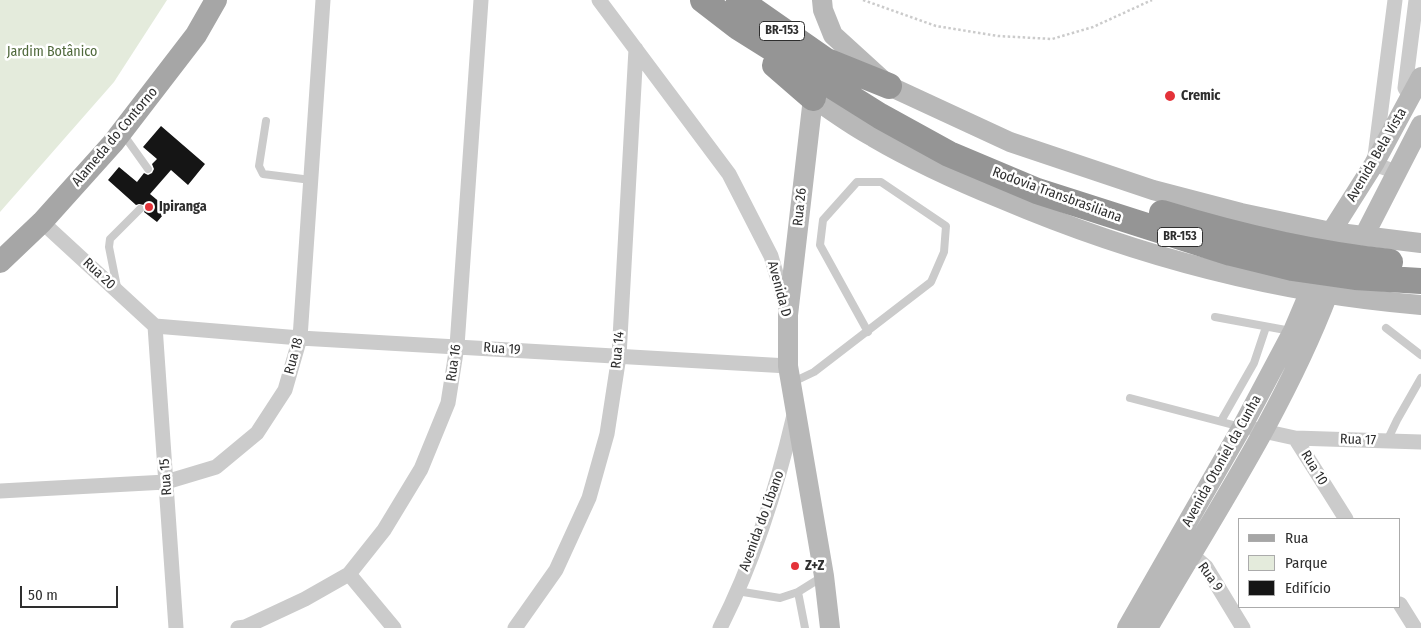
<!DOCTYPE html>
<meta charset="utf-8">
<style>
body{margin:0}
#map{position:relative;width:1421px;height:628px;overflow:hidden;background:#fff;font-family:"Fira Sans Condensed",sans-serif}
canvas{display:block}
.legend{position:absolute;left:1238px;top:518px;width:162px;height:90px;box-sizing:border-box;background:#fff;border:1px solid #ababab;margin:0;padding:6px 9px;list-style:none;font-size:15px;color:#2e2e2e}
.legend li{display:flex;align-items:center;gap:10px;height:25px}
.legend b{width:25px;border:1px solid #ababab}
.scale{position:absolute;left:20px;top:586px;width:98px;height:22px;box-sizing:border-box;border:2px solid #2e2e2e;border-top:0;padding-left:6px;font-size:15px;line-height:18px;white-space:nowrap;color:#2e2e2e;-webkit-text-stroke:4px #fff;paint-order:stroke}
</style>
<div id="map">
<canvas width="1421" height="628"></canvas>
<ul class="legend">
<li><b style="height:6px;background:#a6a6a6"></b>Rua</li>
<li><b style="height:14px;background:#e4ebdc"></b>Parque</li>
<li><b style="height:14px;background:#151515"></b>Edifício</li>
</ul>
<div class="scale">50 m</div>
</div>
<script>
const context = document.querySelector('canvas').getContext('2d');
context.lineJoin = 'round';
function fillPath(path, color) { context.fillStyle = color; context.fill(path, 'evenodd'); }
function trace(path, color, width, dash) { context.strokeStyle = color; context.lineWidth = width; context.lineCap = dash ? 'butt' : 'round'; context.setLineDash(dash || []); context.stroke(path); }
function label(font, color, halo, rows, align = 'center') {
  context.font = font + ' "Fira Sans Condensed",sans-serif'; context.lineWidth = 5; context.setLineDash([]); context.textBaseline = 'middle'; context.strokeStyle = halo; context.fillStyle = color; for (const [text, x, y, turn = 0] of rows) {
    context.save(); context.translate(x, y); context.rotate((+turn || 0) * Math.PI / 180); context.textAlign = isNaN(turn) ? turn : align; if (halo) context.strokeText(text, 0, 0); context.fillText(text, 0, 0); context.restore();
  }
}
fillPath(new Path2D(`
 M 0,0 L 167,0 L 114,82 L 0,212 Z`), '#e4ebdc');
fillPath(new Path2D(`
 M 161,126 L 205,164 L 188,185 L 171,170 L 150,194 L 168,209 L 157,222 L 144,212 L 146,208 L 144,205 L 139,204 L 136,205 L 108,180 L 119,167 L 137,182 L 144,173 L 148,175 L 152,173 L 154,169 L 152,164 L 157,159 L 143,147 Z`), '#151515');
trace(new Path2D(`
 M 863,0 L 936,26 L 998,36 L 1052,39 L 1093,27 L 1152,0`), '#cbcbcb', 2.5, [2.5, 2.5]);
trace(new Path2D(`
 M 266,121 L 259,166 L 263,174 L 311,180
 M 123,134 L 148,169
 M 117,287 L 109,247 L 110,239 L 140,209
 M 1215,317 L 1291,331
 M 1386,328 L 1421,355
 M 793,382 L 814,372 L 931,282 L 944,252 L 946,226 L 881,182 L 857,182 L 823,220 L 820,245 L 868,332
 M 1130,398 L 1241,427
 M 1221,421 L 1254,363 L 1266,327
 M 1387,441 L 1397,420 L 1421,378
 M 737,591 L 780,598 L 798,592 L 822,577
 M 798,592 L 805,628`), '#cbcbcb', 8);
trace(new Path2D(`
 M 599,0 L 729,174 L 771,256 L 787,311
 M 1395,0 L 1374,164 L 1396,172
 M 1410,96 L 1405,88 L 1416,0
 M 42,222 L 155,326
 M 155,326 L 300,338 L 788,366
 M 155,326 L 176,628
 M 1254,429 L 1295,438 L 1346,519
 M 1295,438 L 1421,442
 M 0,491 L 166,482 L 216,467 L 257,433 L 285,390 L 300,338 L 323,0
 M 1191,554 L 1206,567 L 1243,628
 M 349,574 L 394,628
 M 1400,604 L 1415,628
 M 238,628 L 245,627 L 305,599 L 349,574 L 384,530 L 421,469 L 448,403 L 457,346 L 481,0
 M 515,628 L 556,570 L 589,498 L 607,434 L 619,356 L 636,49
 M 720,628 C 754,561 777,488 794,415`), '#cbcbcb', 15);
trace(new Path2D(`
 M 822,0 L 823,10 L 833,35 L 889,86 L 1010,142 L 1153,190 L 1241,213 L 1331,232 L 1421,243
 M 1331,232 L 1374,164 L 1421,77
 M 1364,236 L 1421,125
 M 830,628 L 824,576 L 788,366 L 788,315 L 813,98 C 832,111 852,126 873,137 C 914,161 958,181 1002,199 C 1136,256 1276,293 1421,305
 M 1127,628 L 1242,427 L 1293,331 L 1310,291
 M 1148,628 C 1211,519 1283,412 1328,294`), '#b8b8b8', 20);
trace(new Path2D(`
 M 0,262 L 42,222 L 113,143 L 196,35 L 216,0`), '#a6a6a6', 22);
trace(new Path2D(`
 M 703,0 L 738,27 L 880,116 L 949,154 L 1037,191 L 1231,253 L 1292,268 L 1355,277 L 1421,281
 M 739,0 L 842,72
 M 827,61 L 889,86
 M 775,65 L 813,98
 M 1162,213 C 1237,236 1313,254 1390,262`), '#959595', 26);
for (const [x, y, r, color] of [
 [1170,96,6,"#e43239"],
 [149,207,5,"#e43239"],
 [795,566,5,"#e43239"]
]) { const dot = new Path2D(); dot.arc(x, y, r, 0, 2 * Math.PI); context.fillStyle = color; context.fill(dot); trace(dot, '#fff', 2); }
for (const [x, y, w] of [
 [782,31,45],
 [1180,237,45]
]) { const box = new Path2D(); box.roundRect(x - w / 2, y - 9.5, w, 19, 4); context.fillStyle = '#fff'; context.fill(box); trace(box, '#2e2e2e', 1); }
label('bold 12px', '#2e2e2e', null, [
 ["BR-153",782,31],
 ["BR-153",1180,237]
]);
label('14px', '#50693c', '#fff', [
 ["Jardim Botânico",52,52]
]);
label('bold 14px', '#2e2e2e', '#fff', [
 ["Cremic",1181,96],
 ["Ipiranga",159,207],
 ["Z+Z",805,566]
], 'left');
label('14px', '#2e2e2e', '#fff', [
 ["Alameda do Contorno",115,137,-50],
 ["Avenida Bela Vista",1377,155,-60],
 ["Rodovia Transbrasiliana",1057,195,20],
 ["Rua 26",800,207,-84],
 ["Rua 20",99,274,43],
 ["Avenida D",779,289,75],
 ["Rua 19",502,349,4],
 ["Rua 14",618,350,-85],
 ["Rua 18",294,356,-75],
 ["Rua 16",454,363,-82],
 ["Rua 17",1358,440,2],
 ["Avenida Otoniel da Cunha",1222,461,-61],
 ["Rua 10",1314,468,58],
 ["Rua 15",166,477,-94],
 ["Avenida do Líbano",762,521,-70],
 ["Rua 9",1210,577,54]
]);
</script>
